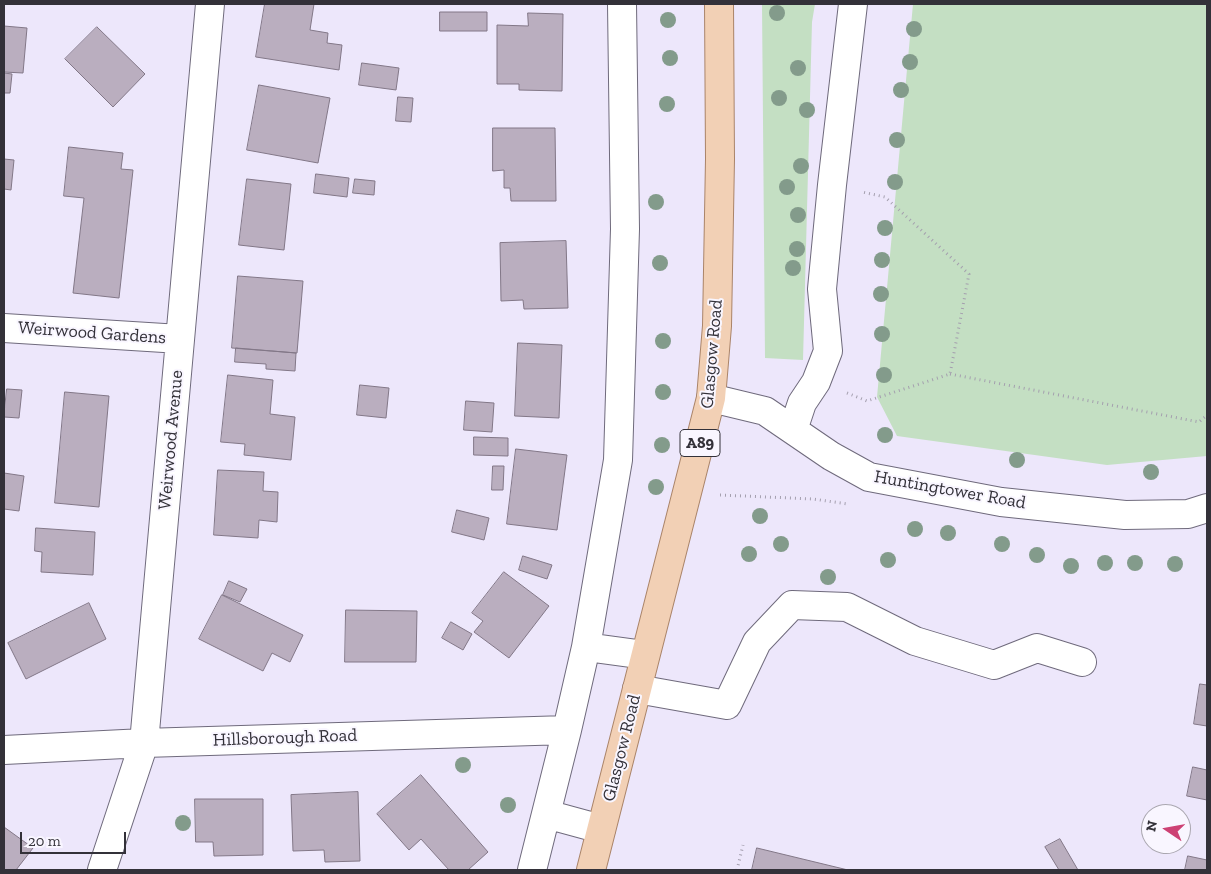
<!DOCTYPE html>
<style>
body{margin:0}
#map{position:relative;width:1211px;height:874px;overflow:hidden;background:#ede7fb;font-family:"Zilla Slab",serif}
canvas{display:block}
.frame{position:absolute;inset:0;border:5px solid #333139;pointer-events:none}
.north{position:absolute;left:1141px;top:804px;width:50px;height:50px;box-sizing:border-box;background:#f9f6ff;border:1px solid #aaa7b0;border-radius:50%;rotate:282deg;font-size:14px;font-weight:700;line-height:20px;text-align:center;color:#333139}
.north::after{content:'';display:block;margin:auto;width:18px;height:22px;background:#cd4174;clip-path:polygon(50% 0,100% 100%,50% 72%,0 100%)}
.scale{position:absolute;left:20px;top:832px;width:106px;height:22px;box-sizing:border-box;border:2px solid #333139;border-top:0;padding-left:6px;font-size:15px;line-height:18px;white-space:nowrap;color:#333139;-webkit-text-stroke:4px #f9f6ff;paint-order:stroke}
</style>
<div id="map">
<canvas width="1211" height="874"></canvas>
<div class="frame"></div>
<div class="north">N</div>
<div class="scale">20 m</div>
</div>
<script>
const context = document.querySelector('canvas').getContext('2d');
context.lineJoin = 'round';
function fillPath(path, color) { context.fillStyle = color; context.fill(path, 'evenodd'); }
function trace(path, color, width, dash) { context.strokeStyle = color; context.lineWidth = width; context.lineCap = dash ? 'butt' : 'round'; context.setLineDash(dash || []); context.stroke(path); }
function label(font, color, halo, rows, align = 'center') {
  context.font = font + ' "Zilla Slab",serif'; context.lineWidth = 4; context.setLineDash([]); context.textBaseline = 'middle'; context.strokeStyle = halo; context.fillStyle = color; for (const [text, x, y, turn = 0] of rows) {
    context.save(); context.translate(x, y); context.rotate((+turn || 0) * Math.PI / 180); context.textAlign = isNaN(turn) ? turn : align; if (halo) context.strokeText(text, 0, 0); context.fillText(text, 0, 0); context.restore();
  }
}
fillPath(new Path2D(`
 M 762,4 L 815,4 L 812,22 L 803,360 L 765,358 Z
 M 913,4 L 1207,4 L 1207,456 L 1107,465 L 897,436 L 877,397 Z`), '#c4dfc3');
const building = new Path2D(`
 M 265,4 L 314,4 L 310,30 L 328,33 L 327,43 L 342,45 L 339,70 L 256,57 Z
 M 440,12 L 487,12 L 487,31 L 440,31 Z
 M 528,13 L 563,14 L 562,91 L 519,90 L 519,84 L 497,84 L 497,25 L 528,26 Z
 M 4,26 L 27,28 L 23,73 L 4,72 Z
 M 97,27 L 145,74 L 113,107 L 65,59 Z
 M 362,63 L 399,68 L 396,90 L 359,85 Z
 M 4,73 L 12,74 L 10,93 L 4,93 Z
 M 259,85 L 330,98 L 318,163 L 247,150 Z
 M 398,97 L 413,98 L 411,122 L 396,121 Z
 M 493,128 L 555,128 L 556,201 L 511,201 L 510,188 L 504,188 L 504,170 L 493,171 Z
 M 69,147 L 123,153 L 121,169 L 133,170 L 119,298 L 73,293 L 84,198 L 64,196 Z
 M 4,159 L 14,160 L 11,190 L 4,189 Z
 M 316,174 L 349,178 L 347,197 L 314,193 Z
 M 247,179 L 291,184 L 284,250 L 239,245 Z
 M 355,179 L 375,181 L 374,195 L 353,193 Z
 M 566,241 L 568,308 L 524,309 L 523,300 L 501,301 L 500,243 Z
 M 238,276 L 303,281 L 297,353 L 232,348 Z
 M 518,343 L 562,345 L 559,418 L 515,416 Z
 M 236,348 L 296,353 L 295,371 L 266,369 L 266,364 L 235,362 Z
 M 228,375 L 273,380 L 270,414 L 295,417 L 291,460 L 244,455 L 245,444 L 221,442 Z
 M 360,385 L 389,388 L 386,418 L 357,415 Z
 M 7,389 L 22,390 L 19,418 L 4,417 Z
 M 65,392 L 109,396 L 99,507 L 55,503 Z
 M 466,401 L 494,403 L 492,432 L 464,430 Z
 M 474,437 L 508,438 L 508,456 L 474,455 Z
 M 516,449 L 567,455 L 557,530 L 507,524 Z
 M 493,466 L 504,466 L 503,490 L 492,490 Z
 M 218,470 L 264,472 L 263,491 L 278,492 L 277,522 L 259,520 L 258,538 L 214,535 Z
 M 4,473 L 24,476 L 19,511 L 4,509 Z
 M 457,510 L 489,518 L 484,540 L 452,532 Z
 M 36,528 L 95,532 L 93,575 L 41,572 L 42,552 L 35,551 Z
 M 523,556 L 552,565 L 547,579 L 519,570 Z
 M 504,572 L 549,606 L 509,658 L 474,632 L 483,621 L 472,613 Z
 M 229,581 L 247,589 L 240,602 L 223,595 Z
 M 222,595 L 303,635 L 290,662 L 272,653 L 263,671 L 199,639 Z
 M 89,603 L 106,639 L 26,679 L 8,643 Z
 M 346,610 L 417,611 L 416,662 L 345,662 Z
 M 451,622 L 472,634 L 463,650 L 442,638 Z
 M 1200,684 L 1207,685 L 1207,726 L 1194,724 Z
 M 1193,767 L 1207,770 L 1207,800 L 1187,796 Z
 M 421,775 L 488,852 L 468,870 L 449,870 L 421,839 L 409,850 L 377,814 Z
 M 358,792 L 360,861 L 325,862 L 324,850 L 293,851 L 291,795 Z
 M 195,799 L 263,799 L 263,855 L 214,856 L 213,842 L 196,842 Z
 M 4,827 L 33,848 L 16,870 L 4,870 Z
 M 1060,839 L 1078,870 L 1059,870 L 1045,847 Z
 M 757,848 L 848,870 L 752,870 Z
 M 1188,856 L 1207,860 L 1207,870 L 1185,870 Z`);
fillPath(building, '#baaebf');
trace(building, '#827787', 1);
const minor = new Path2D(`
 M 4,328 L 180,339
 M 711,398 L 765,411 L 831,456 L 869,477 L 1001,502 L 1125,515 L 1188,514 L 1207,508
 M 793,430 L 802,403 L 816,382 L 828,351 L 822,289 L 832,185 L 853,4
 M 586,647 L 645,655
 M 637,689 L 727,705 L 757,642 L 792,605 L 847,607 L 915,641 L 994,665 L 1037,648 L 1082,662
 M 4,750 L 144,743 L 567,730
 M 546,814 L 601,829
 M 102,870 L 144,743 L 210,4
 M 532,870 L 567,730 L 586,647 L 618,460 L 625,229 L 622,4`);
const major = new Path2D(`
 M 591,870 L 711,398 L 717,326 L 720,159 L 719,4`);
trace(minor, '#6f6a7c', 30);
trace(major, '#aa8469', 30);
trace(new Path2D(`
 M 950,374 L 1199,422 L 1207,415
 M 847,393 L 867,401 L 950,374 L 969,274 L 885,197 L 862,192
 M 720,495 L 813,499 L 848,504
 M 737,870 L 743,845`), '#a49fae', 3, [1, 4]);
trace(minor, '#fff', 28);
trace(major, '#f2d0b5', 28);
context.fillStyle = '#839b8b';
for (const [x, y] of [
 [777,13],
 [668,20],
 [914,29],
 [670,58],
 [910,62],
 [798,68],
 [901,90],
 [779,98],
 [667,104],
 [807,110],
 [897,140],
 [801,166],
 [895,182],
 [787,187],
 [656,202],
 [798,215],
 [885,228],
 [797,249],
 [882,260],
 [660,263],
 [793,268],
 [881,294],
 [882,334],
 [663,341],
 [884,375],
 [663,392],
 [885,435],
 [662,445],
 [1017,460],
 [1151,472],
 [656,487],
 [760,516],
 [915,529],
 [948,533],
 [781,544],
 [1002,544],
 [749,554],
 [1037,555],
 [888,560],
 [1105,563],
 [1135,563],
 [1175,564],
 [1071,566],
 [828,577],
 [463,765],
 [508,805],
 [183,823]
]) { context.beginPath(); context.arc(x, y, 8, 0, 2 * Math.PI); context.fill(); }
for (const [x, y, w] of [
 [700,443,40]
]) { const box = new Path2D(); box.roundRect(x - w / 2, y - 13.5, w, 27, 4); context.fillStyle = '#f9f6ff'; context.fill(box); trace(box, '#333139', 1); }
label('bold 16px', '#333139', null, [
 ["A89",700,443]
]);
label('18px', '#333139', '#f9f6ff', [
 ["Weirwood Gardens",92,333,4],
 ["Glasgow Road",712,354,-85],
 ["Weirwood Avenue",171,440,-85],
 ["Huntingtower Road",950,490,10],
 ["Hillsborough Road",285,738,-2],
 ["Glasgow Road",622,748,-76]
]);
</script>
